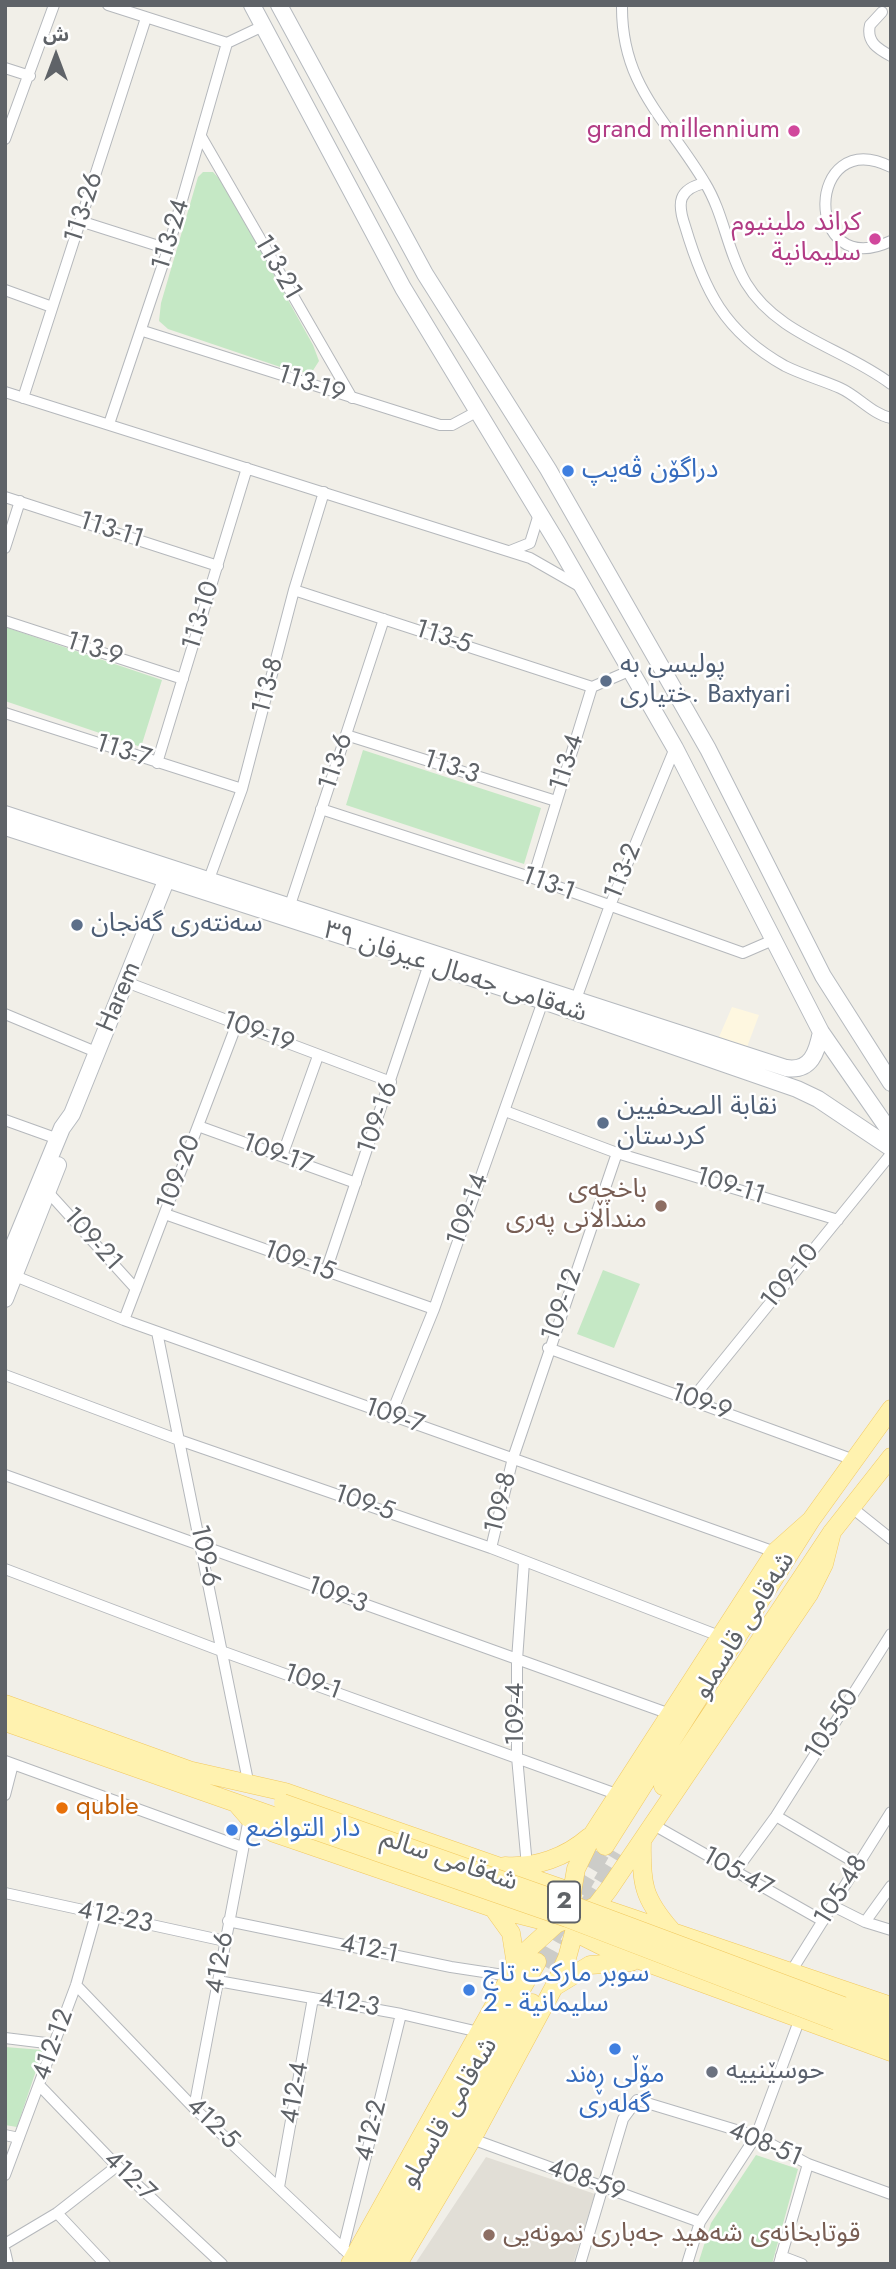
<!DOCTYPE html>
<meta charset="utf-8">
<style>
body{margin:0}
#map{position:relative;width:896px;height:2269px;overflow:hidden;background:#f1efe8;font-family:Jost,"Noto Sans Arabic",sans-serif}
canvas{display:block}
.frame{position:absolute;inset:0;border:7px solid #5f6368;pointer-events:none}
.north{position:absolute;left:21px;top:21px;width:70px;height:70px;-webkit-text-stroke:5px #fff;paint-order:stroke;rotate:0deg;font-size:19px;font-weight:700;line-height:28px;text-align:center;color:#5f6368}
.north::after{content:'';display:block;margin:auto;width:24px;height:32px;background:#5f6368;clip-path:polygon(50% 0,100% 100%,50% 72%,0 100%)}
</style>
<div id="map">
<canvas width="896" height="2269"></canvas>
<div class="frame"></div>
<div class="north">ش</div>
</div>
<script>
const context = document.querySelector('canvas').getContext('2d');
context.lineJoin = 'round';
function fillPath(path, color) { context.fillStyle = color; context.fill(path, 'evenodd'); }
function trace(path, color, width, dash) { context.strokeStyle = color; context.lineWidth = width; context.lineCap = dash ? 'butt' : 'round'; context.setLineDash(dash || []); context.stroke(path); }
function label(font, color, halo, rows, align = 'center') {
  context.font = font + ' Jost,"Noto Sans Arabic",sans-serif'; context.lineWidth = 5; context.setLineDash([]); context.textBaseline = 'middle'; context.strokeStyle = halo; context.fillStyle = color; for (const [text, x, y, turn = 0] of rows) {
    context.save(); context.translate(x, y); context.rotate((+turn || 0) * Math.PI / 180); context.textAlign = isNaN(turn) ? turn : align; if (halo) context.strokeText(text, 0, 0); context.fillText(text, 0, 0); context.restore();
  }
}
fillPath(new Path2D(`
 M 732,1007 L 759,1015 L 747,1047 L 719,1037 Z`), '#fef7e0');
fillPath(new Path2D(`
 M 486,2157 L 595,2194 L 573,2264 L 415,2264 Z`), '#e1ded6');
fillPath(new Path2D(`
 M 203,172 L 213,172 L 223,183 L 313,345 L 319,361 L 312,372 L 295,372 L 168,329 L 159,321 L 161,303 L 198,177 Z
 M 5,627 L 162,680 L 141,747 L 5,701 Z
 M 363,750 L 541,808 L 524,864 L 346,805 Z
 M 603,1270 L 640,1284 L 614,1348 L 577,1334 Z
 M 5,2047 L 43,2050 L 17,2127 L 5,2125 Z
 M 756,2155 L 798,2169 L 772,2264 L 698,2264 L 711,2223 Z`), '#c5e8c5');
trace(new Path2D(`
 M 588,1906 L 619,1854
 M 537,1962 L 605,1846
 M 551,1970 L 567,1943`), '#ccccc8', 18, [18, 9]);
const street = new Path2D(`
 M 108,5 L 227,43 L 263,26
 M 622,5 C 621,86 667,119 705,183 C 678,189 677,203 685,226 C 704,290 724,332 785,366 C 803,375 822,380 840,388 C 858,396 872,414 891,418
 M 882,12 L 870,25 C 866,42 878,49 891,56
 M 5,68 L 30,76
 M 202,138 L 352,398
 M 5,139 L 54,5
 M 891,167 C 805,124 802,283 891,241
 M 705,183 C 724,214 727,251 746,283 C 778,336 844,348 891,384
 M 80,221 L 168,249
 M 5,290 L 52,307
 M 143,331 L 440,425 L 452,425 L 478,411
 M 5,392 L 530,558 L 579,586
 M 23,398 L 146,18
 M 109,424 L 168,249 L 227,43
 M 5,497 L 218,566
 M 5,548 L 20,501
 M 510,551 L 530,543 L 539,514
 M 294,590 L 592,687
 M 5,621 L 183,679
 M 5,713 L 242,789
 M 346,735 L 556,801
 M 157,763 L 247,468
 M 321,809 L 533,878 L 743,953 L 773,940
 M 533,878 L 592,687 L 629,671
 M 209,879 L 242,789 L 294,590 L 324,492
 M 290,905 L 384,619
 M 126,982 L 391,1082
 M 576,999 L 609,908 L 675,748
 M 5,1014 L 96,1052
 M 505,1111 L 617,1153 L 838,1220
 M 5,1120 L 58,1139
 M 198,1126 L 356,1183
 M 282,1156 L 318,1056
 M 48,1192 L 136,1289
 M 165,1214 L 434,1309
 M 326,1271 L 429,964
 M 15,1276 L 124,1320 L 775,1552
 M 124,1320 L 236,1026
 M 157,1332 L 248,1781
 M 548,1348 L 854,1460
 M 5,1375 L 179,1440 L 491,1548 L 722,1637
 M 692,1399 L 891,1154
 M 390,1417 L 434,1309 L 543,1001
 M 5,1475 L 670,1714
 M 851,1507 L 891,1539
 M 491,1548 L 513,1458 L 617,1153
 M 524,1562 L 517,1660 L 517,1757 L 527,1866
 M 5,1569 L 224,1652 L 619,1795
 M 5,1761 L 242,1847
 M 5,1795 L 13,1764
 M 776,1816 L 859,1865
 M 652,1824 L 823,1921
 M 735,1872 L 776,1816 L 891,1634
 M 5,1893 L 225,1941
 M 833,1906 L 865,1922 L 891,1930
 M 228,1921 L 451,1967 L 510,1976
 M 865,1922 L 891,1886
 M 792,1970 L 891,1812
 M 218,1981 L 401,2014 L 479,2032
 M 76,1985 L 194,2108 L 353,2258
 M 5,2038 L 54,2044
 M 39,2085 L 117,2166 L 222,2264
 M 194,2108 L 249,1818
 M 5,2135 L 19,2138
 M 472,2139 L 700,2222
 M 5,2175 L 76,1985 L 96,1914
 M 279,2187 L 313,1998
 M 57,2213 L 105,2264
 M 5,2244 L 57,2213 L 117,2166
 M 343,2249 L 401,2014
 M 5,2251 L 8,2264
 M 781,2256 L 802,2264
 M 580,2264 L 623,2119 L 637,2100 L 756,2136 L 808,2164 L 891,2194
 M 687,2264 L 700,2222 L 756,2136 L 799,2021
 M 779,2264 L 808,2164`);
const secondary = new Path2D(`
 M 252,5 L 403,288 L 558,544 L 675,748 L 821,1032 L 891,1133
 M 279,5 L 425,274 L 548,469 L 708,749 L 823,976 L 891,1083
 M 5,814 L 786,1068 C 811,1072 817,1052 821,1032
 M 5,827 L 543,1001 L 797,1089 L 818,1099 L 891,1148
 M 5,1266 L 62,1128 L 72,1114 L 170,871
 M 5,1299 L 58,1165`);
const primary = new Path2D(`
 M 5,1704 L 197,1773
 M 5,1722 L 279,1818
 M 188,1770 L 285,1792 L 572,1892
 M 663,1786 L 832,1532 L 891,1457
 M 236,1803 L 249,1818 L 274,1833 L 493,1908 L 556,1924
 M 642,1841 C 641,1884 643,1898 671,1930
 M 605,1846 L 811,1520 L 891,1409
 M 505,1866 C 536,1868 566,1857 589,1837
 M 596,1906 L 891,2006
 M 493,1908 L 511,1933 L 516,1965
 M 574,1932 L 604,1947 L 891,2052
 M 554,1987 L 590,1965 L 631,1962
 M 843,2006 L 891,2023
 M 836,2021 L 891,2041
 M 350,2264 L 523,1954 L 556,1924 L 596,1906 L 609,1889 L 809,1594 L 824,1564 L 832,1532
 M 363,2264 L 537,1962
 M 382,2264 L 532,2003
 M 398,2264 L 472,2139 L 554,1987 L 567,1958 L 576,1925 L 572,1892 L 576,1869 L 594,1832 L 775,1552 L 811,1520`);
trace(street, '#b5b8bc', 12);
trace(secondary, '#b6babf', 18);
trace(primary, '#f2c960', 19);
trace(street, '#fff', 10);
trace(secondary, '#fff', 16);
trace(primary, '#fff2af', 18);
const primaryBridge = new Path2D(`
 M 283,1803 L 572,1905 L 843,2006
 M 279,1818 L 567,1918 L 836,2021`);
trace(primaryBridge, '#f2c960', 19, []);
trace(primaryBridge, '#fff2af', 18);
for (const [x, y, r, color] of [
 [794,131,7,"#d1479c"],
 [875,239,7,"#d1479c"],
 [568,471,7,"#3f7fe0"],
 [606,681,7,"#5c6f8a"],
 [77,925,7,"#5c6f8a"],
 [603,1123,7,"#5c6f8a"],
 [661,1206,7,"#8d6e63"],
 [62,1808,7,"#e8710a"],
 [232,1830,7,"#3f7fe0"],
 [469,1990,7,"#3f7fe0"],
 [615,2049,7,"#3f7fe0"],
 [712,2072,7,"#6b7280"],
 [489,2235,7,"#8d6e63"]
]) { const dot = new Path2D(); dot.arc(x, y, r, 0, 2 * Math.PI); context.fillStyle = color; context.fill(dot); trace(dot, '#fff', 2.5); }
for (const [x, y, w] of [
 [564,1902,32]
]) { const box = new Path2D(); box.roundRect(x - w / 2, y - 20.5, w, 41, 5); context.fillStyle = '#fff'; context.fill(box); trace(box, '#5f6368', 2); }
label('bold 24px', '#5f6368', null, [
 ["2",564,1902]
]);
label('26px', '#b23c85', '#fff', [
 ["grand millennium",780,131],
 ["كراند ملينيوم",861,224],
 ["سليمانية",861,254]
], 'right');
label('26px', '#5f6368', '#fff', [
 ["113-26",85,208,-72],
 ["113-24",172,235,-73],
 ["113-21",277,268,60],
 ["113-19",311,385,18],
 ["113-11",111,531,18],
 ["113-10",202,616,-73],
 ["113-5",443,638,18],
 ["113-9",94,650,18],
 ["113-8",269,686,-75],
 ["113-7",123,752,18],
 ["113-6",337,762,-72],
 ["113-4",568,763,-72],
 ["113-3",451,768,18],
 ["113-2",624,872,-68],
 ["113-1",548,885,20],
 ["شەقامی جەمال عیرفان ٣٩",455,973,18],
 ["Harem",120,997,-67],
 ["109-19",258,1033,20],
 ["109-16",379,1118,-71],
 ["109-17",277,1155,20],
 ["109-20",180,1173,-69],
 ["109-11",730,1187,17],
 ["109-14",469,1210,-70],
 ["109-21",92,1240,48],
 ["109-15",299,1262,20],
 ["109-10",791,1277,-51],
 ["109-12",563,1305,-71],
 ["109-9",701,1403,20],
 ["109-7",394,1417,19],
 ["109-8",502,1503,-76],
 ["109-5",364,1504,19],
 ["109-6",204,1556,78],
 ["109-3",337,1596,20],
 ["شەقامی قاسملو",745,1626,-58],
 ["109-1",312,1683,20],
 ["109-4",517,1714,-90],
 ["105-50",833,1725,-58],
 ["شەقامی سالم",449,1861,19],
 ["105-47",737,1873,29],
 ["105-48",842,1891,-58],
 ["412-23",115,1918,12],
 ["412-1",369,1950,12],
 ["412-6",221,1963,-80],
 ["412-3",349,2004,10],
 ["412-12",54,2045,-70],
 ["412-4",296,2093,-80],
 ["شەقامی قاسملو",450,2113,-60],
 ["412-5",212,2124,44],
 ["412-2",372,2131,-76],
 ["408-51",765,2145,23],
 ["412-7",129,2177,44],
 ["408-59",586,2181,20]
]);
label('26px', '#366cbe', '#fff', [
 ["دراگۆن ڤەیپ",582,471],
 ["دار التواضع",246,1830],
 ["سوبر ماركت تاج",483,1975],
 ["2 - سليمانية",483,2005],
 ["مۆڵی ڕەند",615,2076,"center"],
 ["گەلەری",615,2106,"center"]
], 'left');
label('26px', '#4e5e75', '#fff', [
 ["پولیسی به",620,666],
 ["ختیاری. Baxtyari",620,696],
 ["سەنتەری گەنجان",91,925],
 ["نقابة الصحفیین",617,1108],
 ["کردستان",617,1138]
], 'left');
label('26px', '#785e54', '#fff', [
 ["باخچەی",647,1191],
 ["منداڵانی پەری",647,1221],
 ["قوتابخانەی شەهید جەباری نمونەیی",503,2235,"left"]
], 'right');
label('26px', '#c56008', '#fff', [
 ["quble",76,1808]
], 'left');
label('26px', '#5b616d', '#fff', [
 ["حوسێنییە",726,2072]
], 'left');
</script>
